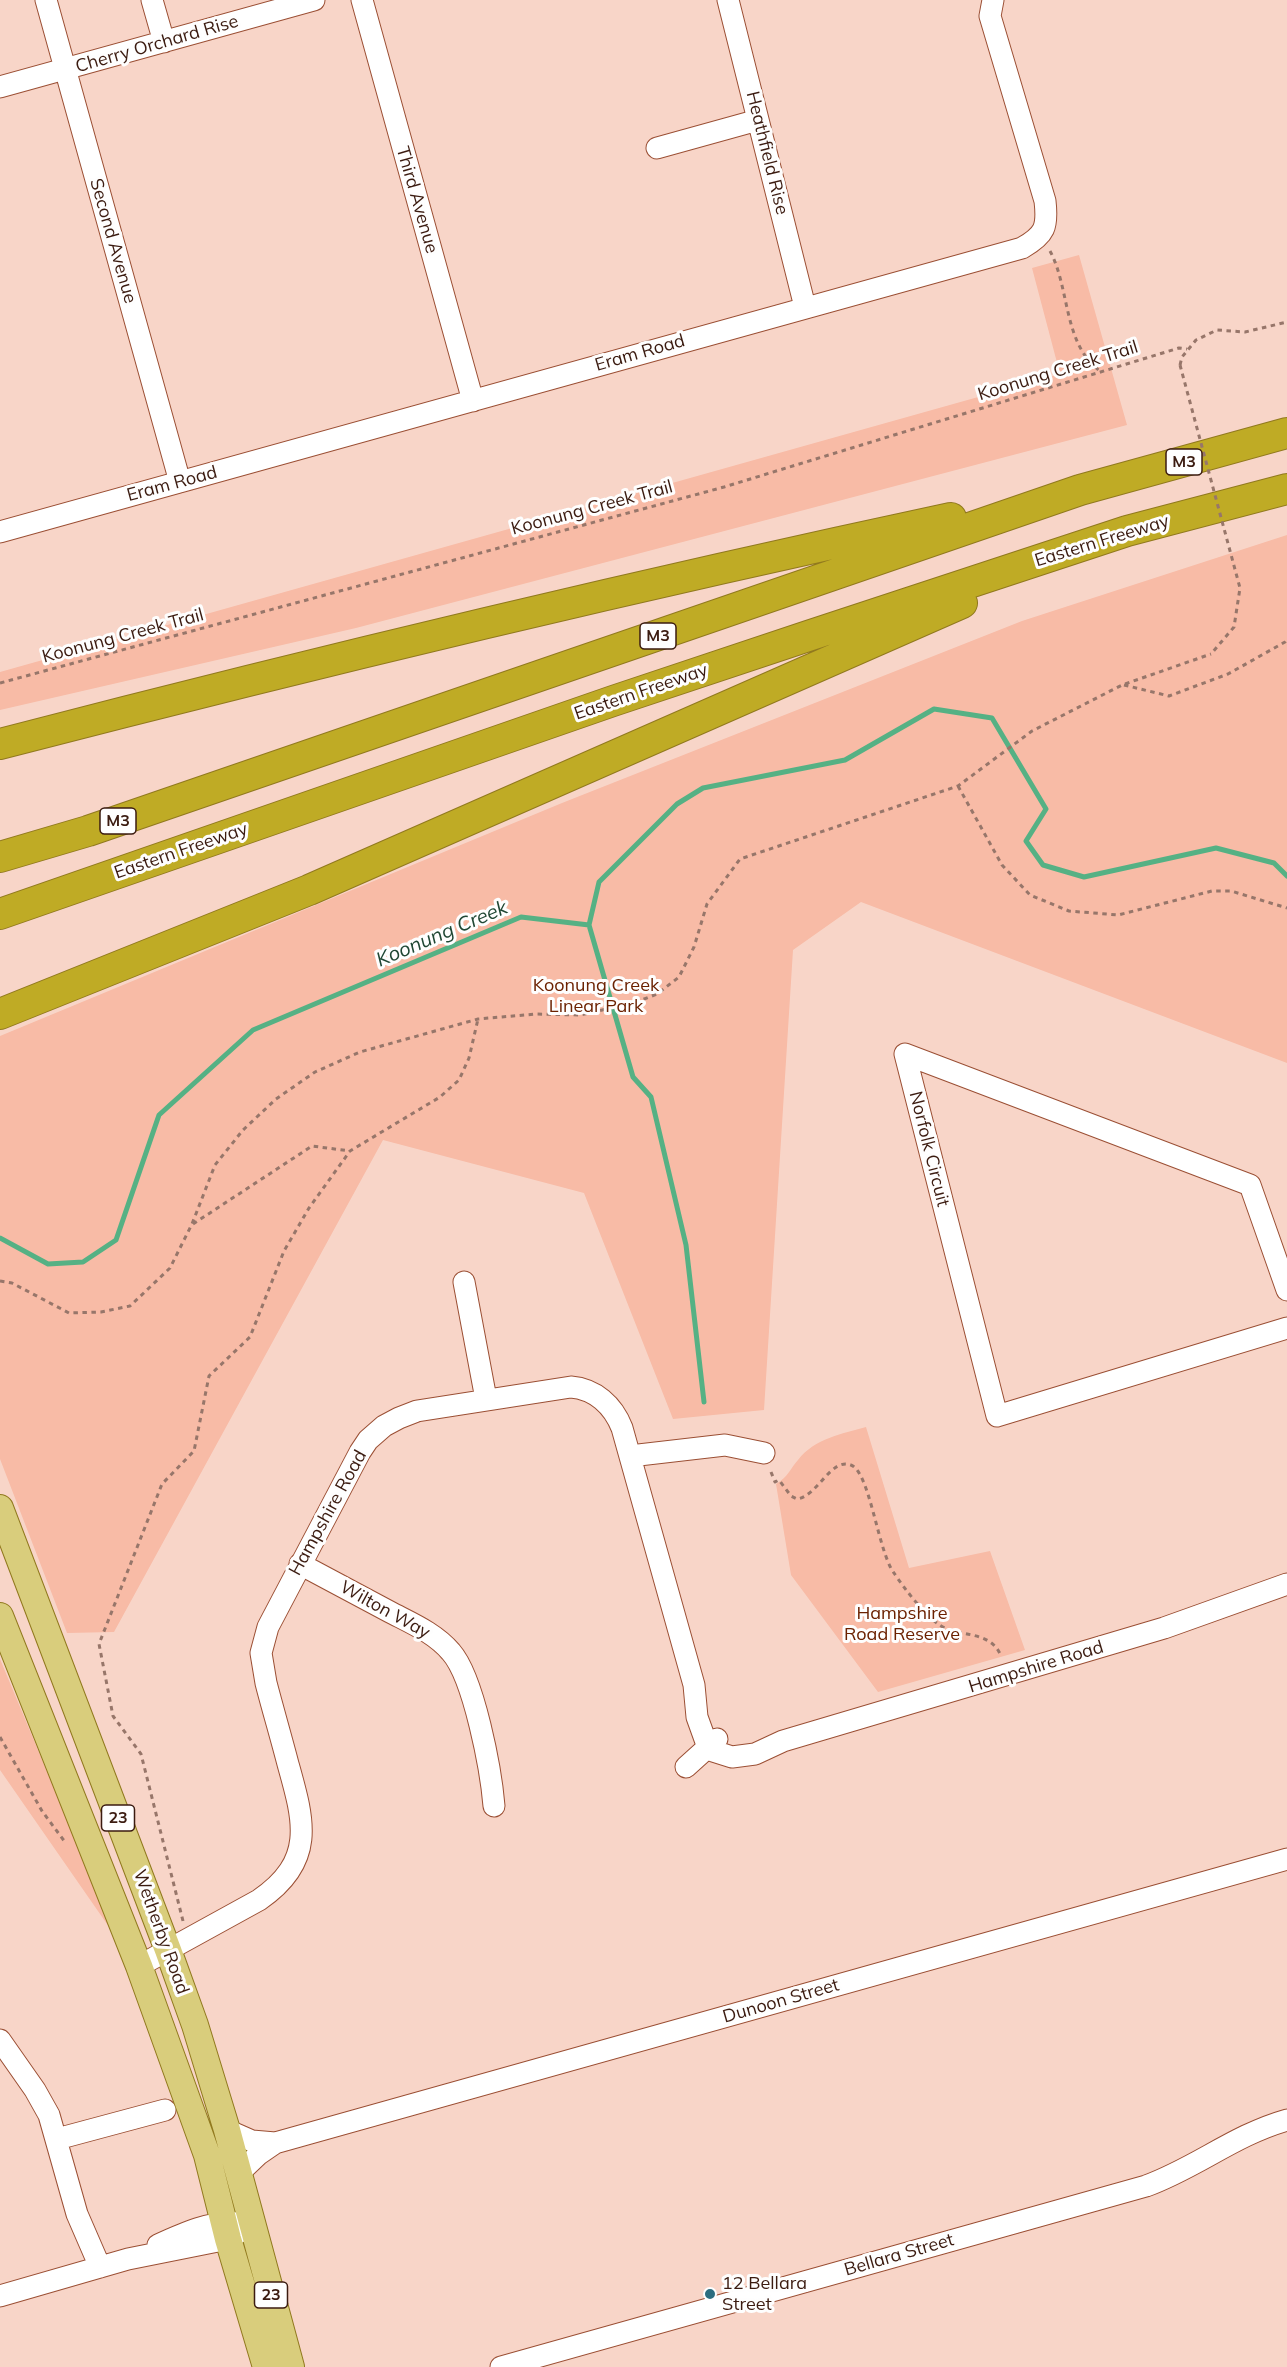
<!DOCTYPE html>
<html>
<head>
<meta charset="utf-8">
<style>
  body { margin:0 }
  canvas { display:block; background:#f8d5c8 }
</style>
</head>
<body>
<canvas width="1287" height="2367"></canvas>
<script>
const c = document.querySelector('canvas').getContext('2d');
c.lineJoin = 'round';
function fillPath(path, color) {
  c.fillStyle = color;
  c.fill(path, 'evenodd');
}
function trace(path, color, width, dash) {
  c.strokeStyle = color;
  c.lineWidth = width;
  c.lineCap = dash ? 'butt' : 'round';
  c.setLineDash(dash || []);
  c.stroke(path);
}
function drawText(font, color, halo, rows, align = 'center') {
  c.font = font + ' Mulish,sans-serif';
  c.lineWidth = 6;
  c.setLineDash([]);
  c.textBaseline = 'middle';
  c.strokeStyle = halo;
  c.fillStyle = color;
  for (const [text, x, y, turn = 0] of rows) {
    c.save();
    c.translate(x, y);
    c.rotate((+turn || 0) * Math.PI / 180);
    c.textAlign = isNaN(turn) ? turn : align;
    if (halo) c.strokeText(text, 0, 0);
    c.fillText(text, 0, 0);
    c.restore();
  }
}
const green = new Path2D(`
  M1079,255L1127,425L356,628L0,710V672L1060,374L1032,268Z
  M1287,535V1063L861,902L793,950L764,1410L673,1419L584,1193L383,1140L114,1632L67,1633L0,1459V1036L562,803L1022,621Z
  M866,1427L909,1568L990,1551L1025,1650L878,1692L791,1575L776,1484C788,1477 790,1469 798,1460C815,1438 842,1434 866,1427Z
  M0,1659L116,1937L0,1770Z`);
const stream = new Path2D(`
  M589,925L633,1077L651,1097L686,1245L704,1402
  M0,1238L48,1264L83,1262L116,1240L159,1115L253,1030L521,917L589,925L599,882L677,804L703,788L845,760L934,709L992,718L1046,809L1026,841L1043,865L1084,877L1216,848L1274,863L1287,876`);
const path = new Path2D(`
  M1050,251C1070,288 1063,344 1100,371
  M1180,365L1182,357L1196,340L1217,330L1245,332L1287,322
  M0,683L724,487L1179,348L1187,349
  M1124,685L1169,696L1228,674L1285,642L1287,639
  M958,786L1002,865L1030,895L1069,911L1118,915L1212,891H1231L1287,908
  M193,1224L312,1146L350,1151
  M0,1281L12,1283L69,1313L101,1312L130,1306L170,1268L192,1224L215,1165L243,1130L276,1099L315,1072L360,1052L478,1019L536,1014L580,1015L634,1003L657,994L679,977L694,947L707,904L740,859L958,786L1032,731L1122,685L1211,654
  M771,1472L775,1482L779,1480L791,1496L797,1499C818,1496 831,1457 851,1465C870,1472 878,1552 894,1573C904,1588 930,1623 947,1629C966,1636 992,1633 1001,1656
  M0,1737L42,1811L65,1842
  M183,1921L141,1754L113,1716L99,1644L162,1484L194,1451L209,1376L250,1337L284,1251L309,1208L350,1151L440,1097L459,1080L469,1058L478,1019`);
const minor = new Path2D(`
  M46,0L180,482
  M152,0L164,42
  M362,0L473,401
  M728,0L805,307
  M0,87L314,0
  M657,148L758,120
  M0,532L1022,248C1045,235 1048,227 1045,201L990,16L993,0
  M464,1282L486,1399
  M1287,1290L1250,1185L905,1054L997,1416L1287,1328
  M630,1456L725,1445L764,1453
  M300,1564C330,1580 360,1596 390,1612C411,1623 435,1633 451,1652C474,1678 491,1770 494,1806
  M686,1767L717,1739
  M139,1966L259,1900C316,1861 304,1821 288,1764C281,1737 273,1710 266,1683L261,1653L268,1627L360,1452L368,1440L384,1426L399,1418L417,1411L571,1387C595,1389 613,1405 622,1428L694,1685L697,1717L706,1742L713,1751L732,1757L755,1754L783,1741L1164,1628L1287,1584
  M0,2040L35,2090L49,2115L77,2214L100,2267
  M227,2130L252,2141L275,2143
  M57,2139L165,2110
  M238,2174L259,2154L275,2143L1287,1859
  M158,2245C184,2233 210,2221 239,2223
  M0,2296L128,2259L228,2239L241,2231
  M501,2367L1146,2186C1196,2168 1234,2135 1287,2120`);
const major = new Path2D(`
  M0,1508L168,1950L195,2025L227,2130L291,2367
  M0,1616L139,1966L207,2155L228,2239L266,2367`);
const highway = new Path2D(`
  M0,744C316,662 633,586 951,518
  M0,857L88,831L1080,490L1287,433
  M0,914L613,701L808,636L1127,531L1287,489
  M0,1014L309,890L962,603`);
const pathBridge = new Path2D(`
  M1180,365L1240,588L1234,627L1211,654`);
const markers = [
  [710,2294,6,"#2c6d80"]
];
const shields = [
  [1184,462,36],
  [658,636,36],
  [118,821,36],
  [118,1818,33],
  [271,2295,33]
];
const shieldNames = [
  ["M3",1184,462],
  ["M3",658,636],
  ["M3",118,821],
  ["23",118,1818],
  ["23",271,2295]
];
const streetNames = [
  ["Cherry Orchard Rise",157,44,-16],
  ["Heathfield Rise",767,153,76],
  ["Third Avenue",417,200,74],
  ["Second Avenue",113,241,74],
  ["Eram Road",640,353,-16],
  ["Koonung Creek Trail",1058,371,-17],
  ["Eram Road",172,484,-15],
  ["Koonung Creek Trail",592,508,-15],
  ["Eastern Freeway",1102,541,-17],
  ["Koonung Creek Trail",123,636,-15],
  ["Eastern Freeway",641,692,-19],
  ["Eastern Freeway",181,851,-19],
  ["Norfolk Circuit",929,1149,76],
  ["Hampshire Road",328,1513,-61],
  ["Wilton Way",385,1610,29],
  ["Hampshire Road",1036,1667,-17],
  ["Wetherby Road",161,1932,70],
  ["Dunoon Street",781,2001,-16],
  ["Bellara Street",899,2255,-16]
];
const parkNames = [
  ["Koonung Creek",596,986],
  ["Linear Park",596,1007],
  ["Hampshire",902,1614],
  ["Road Reserve",902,1635]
];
const poiNames = [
  ["12 Bellara",722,2284],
  ["Street",722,2305]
];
const waterNames = [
  ["Koonung Creek",442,934,-23]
];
fillPath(green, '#f8bba6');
trace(stream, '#55b184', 5);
trace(minor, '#9b4f34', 23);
trace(major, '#91791e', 28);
trace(highway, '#91791e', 32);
trace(path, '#97766a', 3, [4.5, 4.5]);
trace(minor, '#fff', 21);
trace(major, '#d9cd7c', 26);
trace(highway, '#bfab25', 30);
trace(pathBridge, '#97766a', 3, [4.5, 4.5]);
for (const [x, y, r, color] of markers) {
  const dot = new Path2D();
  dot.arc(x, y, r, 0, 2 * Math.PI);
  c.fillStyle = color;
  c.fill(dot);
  trace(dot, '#fefefe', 2);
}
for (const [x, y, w] of shields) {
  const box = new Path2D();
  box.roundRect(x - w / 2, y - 13, w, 26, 4.5);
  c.fillStyle = '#fefefe';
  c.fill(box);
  trace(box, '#3b1b10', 1.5);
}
drawText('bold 16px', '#3b1b10', null, shieldNames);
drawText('18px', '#3b1b10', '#fefefe', streetNames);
drawText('18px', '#6b2100', '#fefefe', parkNames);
drawText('18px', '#3b1b10', '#fefefe', poiNames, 'left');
drawText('italic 20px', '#204734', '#fefefe', waterNames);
</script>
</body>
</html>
